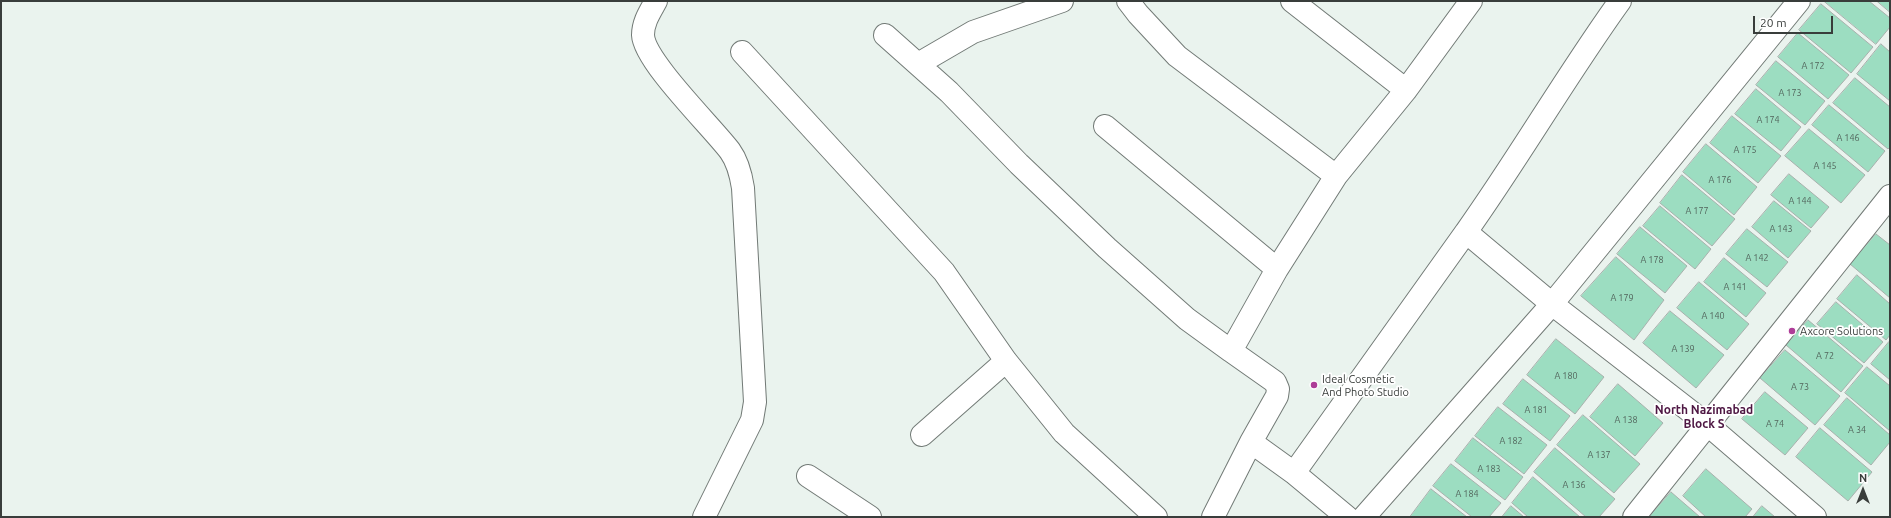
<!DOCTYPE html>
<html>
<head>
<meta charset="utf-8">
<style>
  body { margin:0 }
  #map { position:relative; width:1891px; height:518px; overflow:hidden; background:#eaf3ee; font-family:Ubuntu,sans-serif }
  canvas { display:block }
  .frame { position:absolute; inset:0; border:2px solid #393d3b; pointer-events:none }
  .north { position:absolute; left:1843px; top:470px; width:40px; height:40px; -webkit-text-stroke:3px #fff; paint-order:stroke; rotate:0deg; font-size:11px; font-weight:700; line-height:16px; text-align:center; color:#393d3b }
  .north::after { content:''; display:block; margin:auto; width:14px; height:18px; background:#393d3b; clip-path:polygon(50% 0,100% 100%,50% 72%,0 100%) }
  .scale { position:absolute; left:1753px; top:16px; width:80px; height:18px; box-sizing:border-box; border:2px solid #393d3b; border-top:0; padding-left:5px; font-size:12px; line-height:14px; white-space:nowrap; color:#393d3b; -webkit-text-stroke:3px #fff; paint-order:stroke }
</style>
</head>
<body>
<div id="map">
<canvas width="1891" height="518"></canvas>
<div class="frame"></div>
<div class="north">N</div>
<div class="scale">20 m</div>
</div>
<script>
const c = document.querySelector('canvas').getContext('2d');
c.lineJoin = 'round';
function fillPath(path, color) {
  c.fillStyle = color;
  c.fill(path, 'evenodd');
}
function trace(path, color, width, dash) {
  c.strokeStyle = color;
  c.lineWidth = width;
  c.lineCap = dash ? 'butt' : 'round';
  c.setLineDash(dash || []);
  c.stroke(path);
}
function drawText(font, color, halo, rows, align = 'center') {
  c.font = font + ' Ubuntu,sans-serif';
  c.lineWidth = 3.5;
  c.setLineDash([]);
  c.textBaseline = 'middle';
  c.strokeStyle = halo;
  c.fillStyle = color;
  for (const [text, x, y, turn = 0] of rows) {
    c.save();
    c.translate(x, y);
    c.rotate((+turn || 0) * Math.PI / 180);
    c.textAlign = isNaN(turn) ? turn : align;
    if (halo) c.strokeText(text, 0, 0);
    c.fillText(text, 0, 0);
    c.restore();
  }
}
const building = new Path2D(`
  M1824,1H1869L1890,18V27L1876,44Z
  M1877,1H1890V12Z
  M1821,4L1873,47L1851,73L1799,30Z
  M1798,33L1849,75L1828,99L1778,57Z
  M1881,44L1890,52V101L1857,74Z
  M1776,61L1825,101L1805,125L1756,85Z
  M1855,78L1890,107V147L1888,149L1833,103Z
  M1756,89L1801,127L1781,151L1735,114Z
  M1829,105L1885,151L1868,172L1812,125Z
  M1732,116L1781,156L1758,183L1710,143Z
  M1809,129L1865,175L1841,203L1785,156Z
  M1706,144L1757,187L1734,215L1683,172Z
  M1789,174L1829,207L1811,228L1771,195Z
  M1682,175L1735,219L1712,246L1660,203Z
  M1774,201L1811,231L1788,258L1752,227Z
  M1660,206L1711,249L1695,269L1643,226Z
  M1640,227L1687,266L1665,293L1617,254Z
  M1747,229L1788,262L1767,287L1726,254Z
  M1876,234L1890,245V298L1850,264Z
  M1616,257L1664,300L1634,340L1581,296Z
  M1724,258L1766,293L1746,317L1704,282Z
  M1857,275L1890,304V335L1886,340L1837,299Z
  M1699,282L1749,324L1727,350L1677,308Z
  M1836,302L1883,342L1864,363L1817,324Z
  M1670,311L1724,355L1696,388L1643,343Z
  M1808,320L1863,366L1841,392L1786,345Z
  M1556,339L1604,377L1575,414L1527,375Z
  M1889,342L1890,343V380L1871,364Z
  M1785,350L1840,396L1815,425L1760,378Z
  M1867,367L1890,386V431L1845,393Z
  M1523,379L1570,416L1550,441L1503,404Z
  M1618,384L1663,423L1635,456L1590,417Z
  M1765,392L1808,428L1785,455L1742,419Z
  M1847,398L1890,435V442L1871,465L1824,425Z
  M1498,407L1547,445L1524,474L1475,436Z
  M1583,415L1640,464L1614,493L1557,445Z
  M1820,428L1872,472L1848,501L1796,457Z
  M1473,438L1523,477L1505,500L1455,461Z
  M1555,448L1615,499L1599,517H1586L1534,472Z
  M1451,464L1501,503L1489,517H1472L1433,486Z
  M1706,469L1752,509L1745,517H1706L1683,496Z
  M1533,477L1580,517H1528L1512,503Z
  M1431,489L1467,517H1410Z
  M1671,492L1700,517H1649Z
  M1511,506L1524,517H1502Z
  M1762,506L1775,517H1753Z`);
const minor = new Path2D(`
  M656,1C650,12 643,22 643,35C644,61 712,127 730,151C738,162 741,175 743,188L755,402L752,420L704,517
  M1128,1L1138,14L1177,56L1336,176
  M1292,1L1406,90
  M1620,1C1566,76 1520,156 1466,232L1552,304L1708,425L1815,517
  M885,35L949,92L1019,164L1107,248L1187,319L1231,351
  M742,52L944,272L1006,361L1064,433L1156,517
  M918,64L973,32L1062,1
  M1105,126L1277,269
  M922,435L1006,361
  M1251,442L1294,473
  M808,476L870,517
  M1213,517L1251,442L1277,396L1278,389L1275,382L1231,351L1277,269L1336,176L1406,90L1471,1
  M1347,517L1294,473L1466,232
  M1364,517L1552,304L1799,1
  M1634,517L1890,196`);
const markers = [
  [1792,331,4,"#ae3c98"],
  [1314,385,4,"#ae3c98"]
];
const numberNames = [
  ["A 172",1813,66],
  ["A 173",1790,93],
  ["A 174",1768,120],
  ["A 146",1848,138],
  ["A 175",1745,150],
  ["A 145",1825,166],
  ["A 176",1720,180],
  ["A 144",1800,201],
  ["A 177",1697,211],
  ["A 143",1781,229],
  ["A 142",1757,258],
  ["A 178",1652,260],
  ["A 141",1735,287],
  ["A 179",1622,298],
  ["A 140",1713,316],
  ["A 139",1683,349],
  ["A 72",1825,356],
  ["A 180",1566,376],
  ["A 73",1800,387],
  ["A 181",1536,410],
  ["A 138",1626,420],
  ["A 74",1775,424],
  ["A 34",1857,430],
  ["A 182",1511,441],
  ["A 137",1599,455],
  ["A 183",1489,469],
  ["A 136",1574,485],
  ["A 184",1467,494]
];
const poiNames = [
  ["Axcore Solutions",1800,331],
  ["Ideal Cosmetic",1322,379],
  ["And Photo Studio",1322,392]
];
const neighbourhoodNames = [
  ["North Nazimabad",1704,410],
  ["Block S",1704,424]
];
fillPath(building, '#9cddc1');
trace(building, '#a7b0ac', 1);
trace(minor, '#727a76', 24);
trace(minor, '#fff', 22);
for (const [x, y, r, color] of markers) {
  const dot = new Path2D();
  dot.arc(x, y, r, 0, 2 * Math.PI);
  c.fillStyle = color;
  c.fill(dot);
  trace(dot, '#fff', 1.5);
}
drawText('9px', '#52655c', null, numberNames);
drawText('11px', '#393d3b', '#fff', poiNames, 'left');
drawText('bold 12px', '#4e1743', '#fff', neighbourhoodNames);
</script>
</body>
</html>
